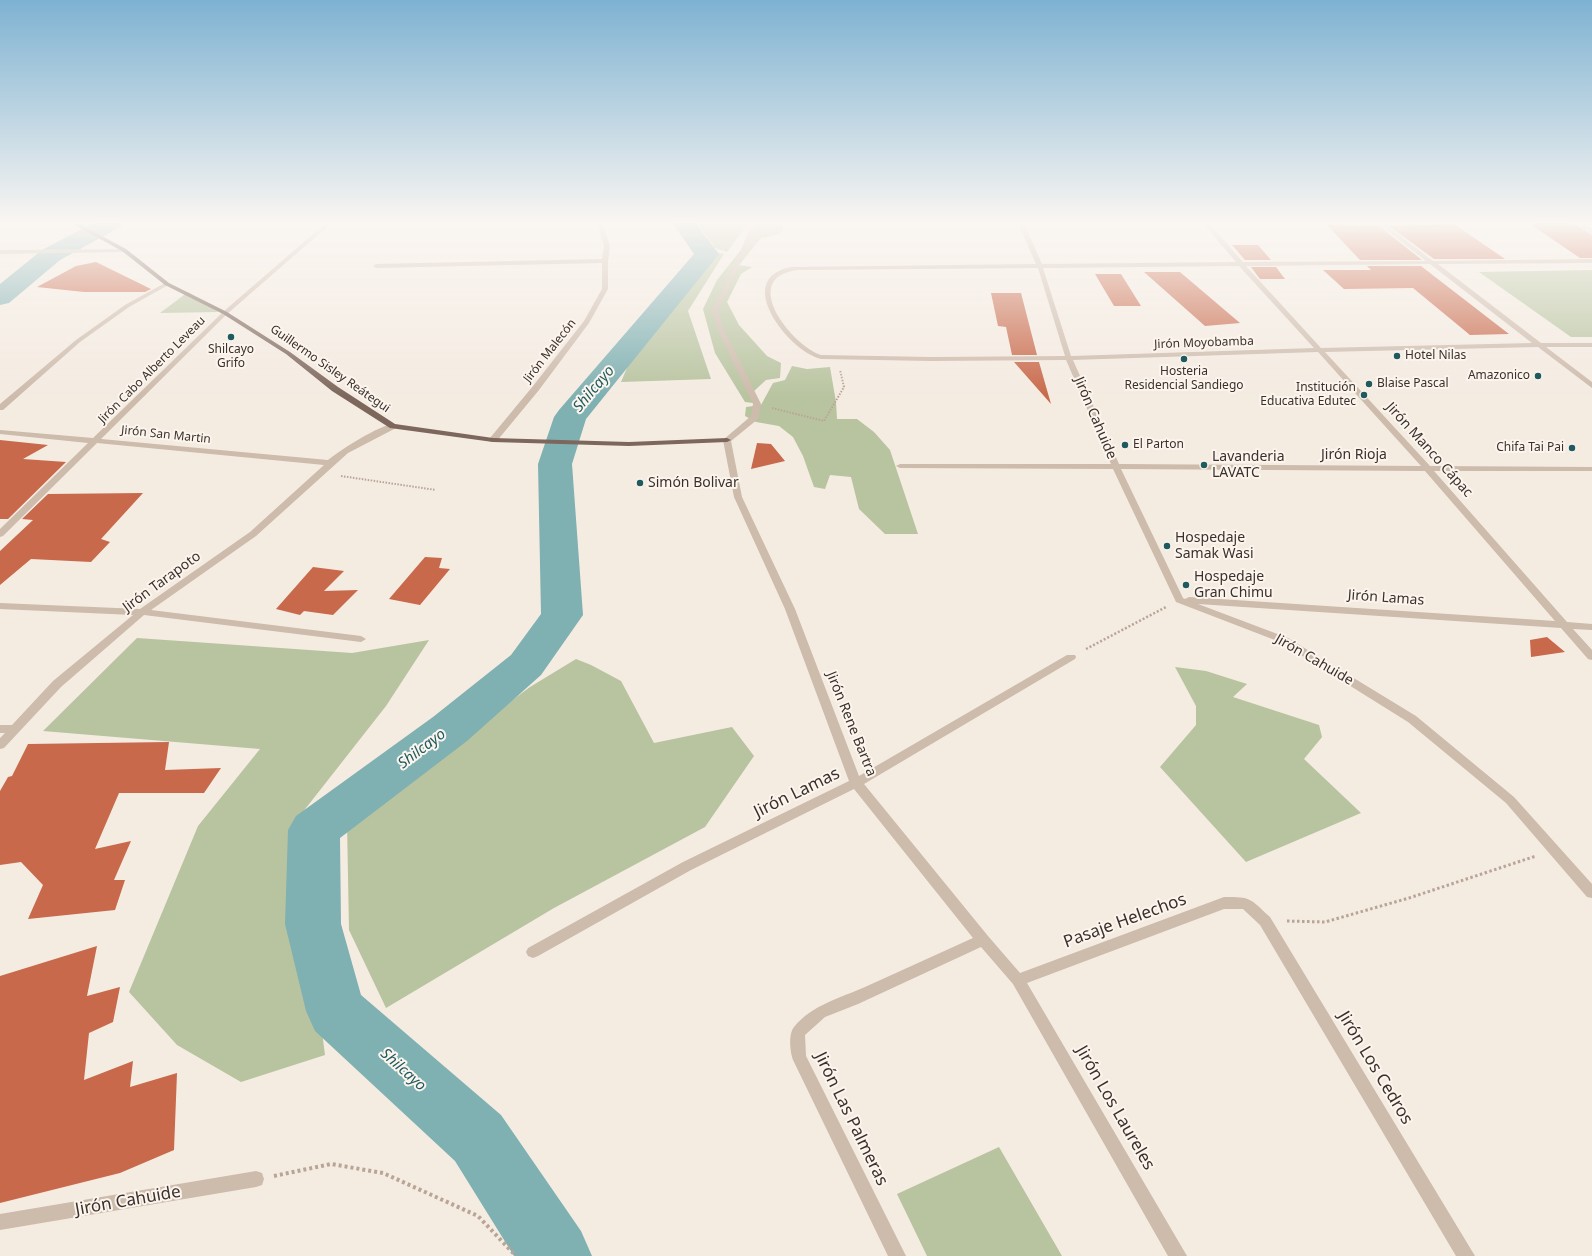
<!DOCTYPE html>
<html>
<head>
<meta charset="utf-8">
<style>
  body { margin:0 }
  canvas { display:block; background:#f4ebe1 }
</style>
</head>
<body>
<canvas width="1592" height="1256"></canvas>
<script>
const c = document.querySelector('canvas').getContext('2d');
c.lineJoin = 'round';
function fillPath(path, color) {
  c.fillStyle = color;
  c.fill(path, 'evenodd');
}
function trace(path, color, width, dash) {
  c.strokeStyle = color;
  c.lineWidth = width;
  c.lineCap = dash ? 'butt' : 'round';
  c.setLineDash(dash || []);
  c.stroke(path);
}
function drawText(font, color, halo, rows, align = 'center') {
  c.font = font + ' "Noto Sans",sans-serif';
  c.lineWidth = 4;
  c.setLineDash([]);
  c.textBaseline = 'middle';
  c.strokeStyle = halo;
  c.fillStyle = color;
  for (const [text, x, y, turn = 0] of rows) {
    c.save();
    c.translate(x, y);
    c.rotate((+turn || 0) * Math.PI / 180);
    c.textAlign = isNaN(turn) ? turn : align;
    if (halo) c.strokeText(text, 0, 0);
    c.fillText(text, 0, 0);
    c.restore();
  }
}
const green = new Path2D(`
  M696,221H750L727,252L715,248Z
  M764,221H780L784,228L780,234L761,238L739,265L752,267L741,274L727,302L739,325L767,356L781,363L780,378L766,380L753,392V403L745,402L715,353L703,309L717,280Z
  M713,252L724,254L688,311L711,379L621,382L632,356L693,282Z
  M1592,270V337H1571L1479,272Z
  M188,292L218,312L160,313Z
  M792,366L807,369L830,367L836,402L837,419H857L874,432L890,450L918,534H885L859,509L851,477L830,475L825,489L814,487L803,456L793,437L779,426L756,422L745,416L746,407L761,405L773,383L785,380Z
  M137,638L352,653L429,640L386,706L295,822L325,1055L241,1082L177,1045L129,992L198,826L260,749L43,731Z
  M576,659L591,665L621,681L654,743L732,727L754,756L705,827L554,908L386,1008L349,930L347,823L530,687Z
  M1175,667L1206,671L1247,684L1233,697L1319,725L1322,737L1304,759L1361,813L1246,862L1160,767L1196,725V706Z
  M999,1147L1062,1256H927L897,1194Z`);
const river = new Path2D(`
  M97,221H125L122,226L60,260L9,303L0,305V284L42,250Z
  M671,221H694L719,254L586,419L572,464L583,615L541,675L467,741L340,838L341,924L361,995L501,1115L581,1231L592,1256H514L455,1161L315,1031L306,1011L285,924L288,830L296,816L433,717L511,655L541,614L538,464L554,417L559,410L694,254Z`);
const building = new Path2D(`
  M1527,222H1572L1592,235V258H1580Z
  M1454,224L1505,259H1434L1389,226Z
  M1327,225L1379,226L1422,260H1360Z
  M1232,245H1258L1271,260H1245Z
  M96,262L151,289L145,292H84L37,287L76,266Z
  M1367,266H1421L1509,334L1470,335L1413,288L1344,289L1323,270H1371Z
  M1251,267H1276L1285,279H1260Z
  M1144,272H1180L1240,323L1205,326Z
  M1095,274H1121L1141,306H1114Z
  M991,293H1021L1037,355H1012L1006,327L998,326Z
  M1014,362H1039L1051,404Z
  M0,440L48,445L23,459L66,462L8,519H0Z
  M757,443L771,444L785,461L751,469Z
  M143,493L101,539L110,542L91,562L31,559L0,585V551L33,520L22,519L48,494Z
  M425,557L442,558L439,568L450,569L420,605L389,599Z
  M313,567L344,571L324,591L358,590L333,615L304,611L300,615L276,609Z
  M1547,637L1565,652L1531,657L1530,640Z
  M169,742L165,770L221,768L204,793H119L95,849L131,841L114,880H125L115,910L28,919L43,885L21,862L0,865V791L8,777L12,776L28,744Z
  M97,946L87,996L120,987L113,1022L89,1033L84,1080L133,1061L130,1087L177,1073L174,1150L120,1173L0,1203V976Z`);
const pathFar3 = new Path2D(`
  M772,408L824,421L844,387L840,370
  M341,476L436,490`);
const pathFar2 = new Path2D(`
  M1086,649L1166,607`);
const pathFar1 = new Path2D(`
  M1287,921L1325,922L1409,898L1536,856`);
const path = new Path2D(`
  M274,1176L331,1164L383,1173L478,1216L516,1256`);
const minor = new Path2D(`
  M328,221H334L227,314L101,439L328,460C339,451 383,422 396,424V428L348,453L256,536L151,610L361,636L366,639L361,642L144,615L61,687L4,748L0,749V738L5,733H0V725H12L53,681L133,615L0,609V603L140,609L250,532L324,465L97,443L3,536L0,537V529L88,443L0,434V430L93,438L223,312Z
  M596,221H602L610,246L608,261V289L589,323L539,390L496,442H490V438L533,386L584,321L602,289V263L376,268L373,266L376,264L602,259L604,246Z
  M758,221H764C743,247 734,281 718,310L724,330L761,404L758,419L731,441L742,497L795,609L859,776L1067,655H1075L1076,657L1075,659L864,784L988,936L1020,973L1224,897C1252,897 1249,898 1270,917L1475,1256H1456L1260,925L1243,909H1224L1027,983L1187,1256H1168L1013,984L981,947L858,1004L825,1017L805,1035L806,1056L906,1256H888L794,1062C790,1054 788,1034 794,1027C812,1005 840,998 865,987C901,971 937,954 973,938L854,789L691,870L538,956L533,958L528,956L526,952L528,948L683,862L849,781L785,609L734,497L723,440L751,416L753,404L718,330L712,310L723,290L749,231Z
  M1017,221H1023L1042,264L1236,262L1201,221H1207L1243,262L1426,261L1375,221H1381L1433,261L1592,259V263L1438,264L1541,343H1592V347H1546L1592,382V388L1538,347L1325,352L1430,466L1592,467V471H1434L1567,622L1592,624V630L1573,629L1592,650V660L1588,659L1561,628L1198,604L1288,638L1416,716L1514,797L1592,884V898L1587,897L1506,803L1408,722L1280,642L1176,602L1113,469L900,468L896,466L900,464H1111L1066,360L931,361L821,359C788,351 731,277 792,267L1036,264ZM1430,264L1532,343L1321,348L1246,266ZM1239,266L1314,348L1071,356L1043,268ZM1038,268L1065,356L931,357L821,355C791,345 738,277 798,270ZM1318,352L1421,466L1119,464L1073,360ZM1121,469L1425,471L1555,621L1189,597L1185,599L1183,598Z
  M1573,221H1580L1592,229V234Z
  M126,249V251L124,252L0,254V250Z
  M165,283L170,284L129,307L80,342L3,410H0V404L76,340L125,305Z
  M256,1171L262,1173L264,1179L262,1185L256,1187L0,1230V1214Z`);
const major = new Path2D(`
  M67,221H74L126,249L169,283L227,312L290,352L338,387L395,424L493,438L629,442L727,438L731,440L727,442L629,446L493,442L390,428L332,391L286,354L223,314L165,285L122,251Z`);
const markers = [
  [231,337,4,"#1f5a5e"],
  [1397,356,4,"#1f5a5e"],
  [1184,359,4,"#1f5a5e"],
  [1538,376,4,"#1f5a5e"],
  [1369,384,4,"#1f5a5e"],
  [1364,395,4,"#1f5a5e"],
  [1125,445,4,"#1f5a5e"],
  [1572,448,4,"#1f5a5e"],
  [1204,465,4,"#1f5a5e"],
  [640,483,4,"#1f5a5e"],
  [1167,546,4,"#1f5a5e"],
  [1186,585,4,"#1f5a5e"]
];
const farStreetnames = [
  ["Jirón Moyobamba",1204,343,-2],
  ["Jirón Malecón",550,351,-52],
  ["Guillermo Sisley Reátegui",330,369,35],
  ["Jirón Cabo Alberto Leveau",152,370,-45],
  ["Jirón San Martin",166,435,6]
];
const farPoinames = [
  ["Shilcayo",231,350,"center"],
  ["Grifo",231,364,"center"],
  ["Hotel Nilas",1405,356],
  ["Hosteria",1184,372,"center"],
  ["Residencial Sandiego",1184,386,"center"],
  ["Amazonico",1530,376,"right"],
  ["Blaise Pascal",1377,384],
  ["Institución",1356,388,"right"],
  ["Educativa Edutec",1356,402,"right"],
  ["El Parton",1133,445],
  ["Chifa Tai Pai",1564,448,"right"]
];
const streetNames = [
  ["Jirón Cahuide",1095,418,67],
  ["Jirón Manco Cápac",1429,450,48],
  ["Jirón Rioja",1354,455],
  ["Jirón Tarapoto",162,582,-36],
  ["Jirón Lamas",1386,598,4],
  ["Jirón Cahuide",1314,660,30],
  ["Jirón Rene Bartra",851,724,68]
];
const poiNames = [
  ["Lavanderia",1212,457],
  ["LAVATC",1212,473],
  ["Simón Bolivar",648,483],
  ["Hospedaje",1175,538],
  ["Samak Wasi",1175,554],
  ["Hospedaje",1194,577],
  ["Gran Chimu",1194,593]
];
const waterNames = [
  ["Shilcayo",594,389,-50],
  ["Shilcayo",422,749,-37],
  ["Shilcayo",403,1070,42]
];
const nearStreetnames = [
  ["Jirón Lamas",797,793,-26],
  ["Pasaje Helechos",1125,921,-20],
  ["Jirón Los Cedros",1375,1068,59],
  ["Jirón Los Laureles",1115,1108,60],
  ["Jirón Las Palmeras",851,1119,64],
  ["Jirón Cahuide",128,1201,-10]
];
fillPath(green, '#b8c4a0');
fillPath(river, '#7fb0b2');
fillPath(building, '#c8694b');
trace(pathFar3, '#b9a596', 2, [1.5, 1.5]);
trace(pathFar2, '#b9a596', 2.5, [2, 2]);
trace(pathFar1, '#b9a596', 3, [2.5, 2.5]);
trace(path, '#b9a596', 4, [3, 3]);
fillPath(minor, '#cdbbac');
fillPath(major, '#7d675c');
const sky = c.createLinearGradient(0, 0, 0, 397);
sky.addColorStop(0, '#7eb2d2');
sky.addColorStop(0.56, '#faf6f2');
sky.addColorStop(1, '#faf6f200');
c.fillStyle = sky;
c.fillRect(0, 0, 1592, 397);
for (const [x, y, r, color] of markers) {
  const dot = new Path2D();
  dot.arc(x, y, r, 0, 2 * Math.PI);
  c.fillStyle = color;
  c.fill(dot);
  trace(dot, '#fbf5ee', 1.5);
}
drawText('12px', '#3b302b', '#fbf5ee', farStreetnames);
drawText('12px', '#3b302b', '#fbf5ee', farPoinames, 'left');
drawText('14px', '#3b302b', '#fbf5ee', streetNames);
drawText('14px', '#3b302b', '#fbf5ee', poiNames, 'left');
drawText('italic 15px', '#1f5a5e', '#fbf5ee', waterNames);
drawText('17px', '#3b302b', '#fbf5ee', nearStreetnames);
</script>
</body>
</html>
